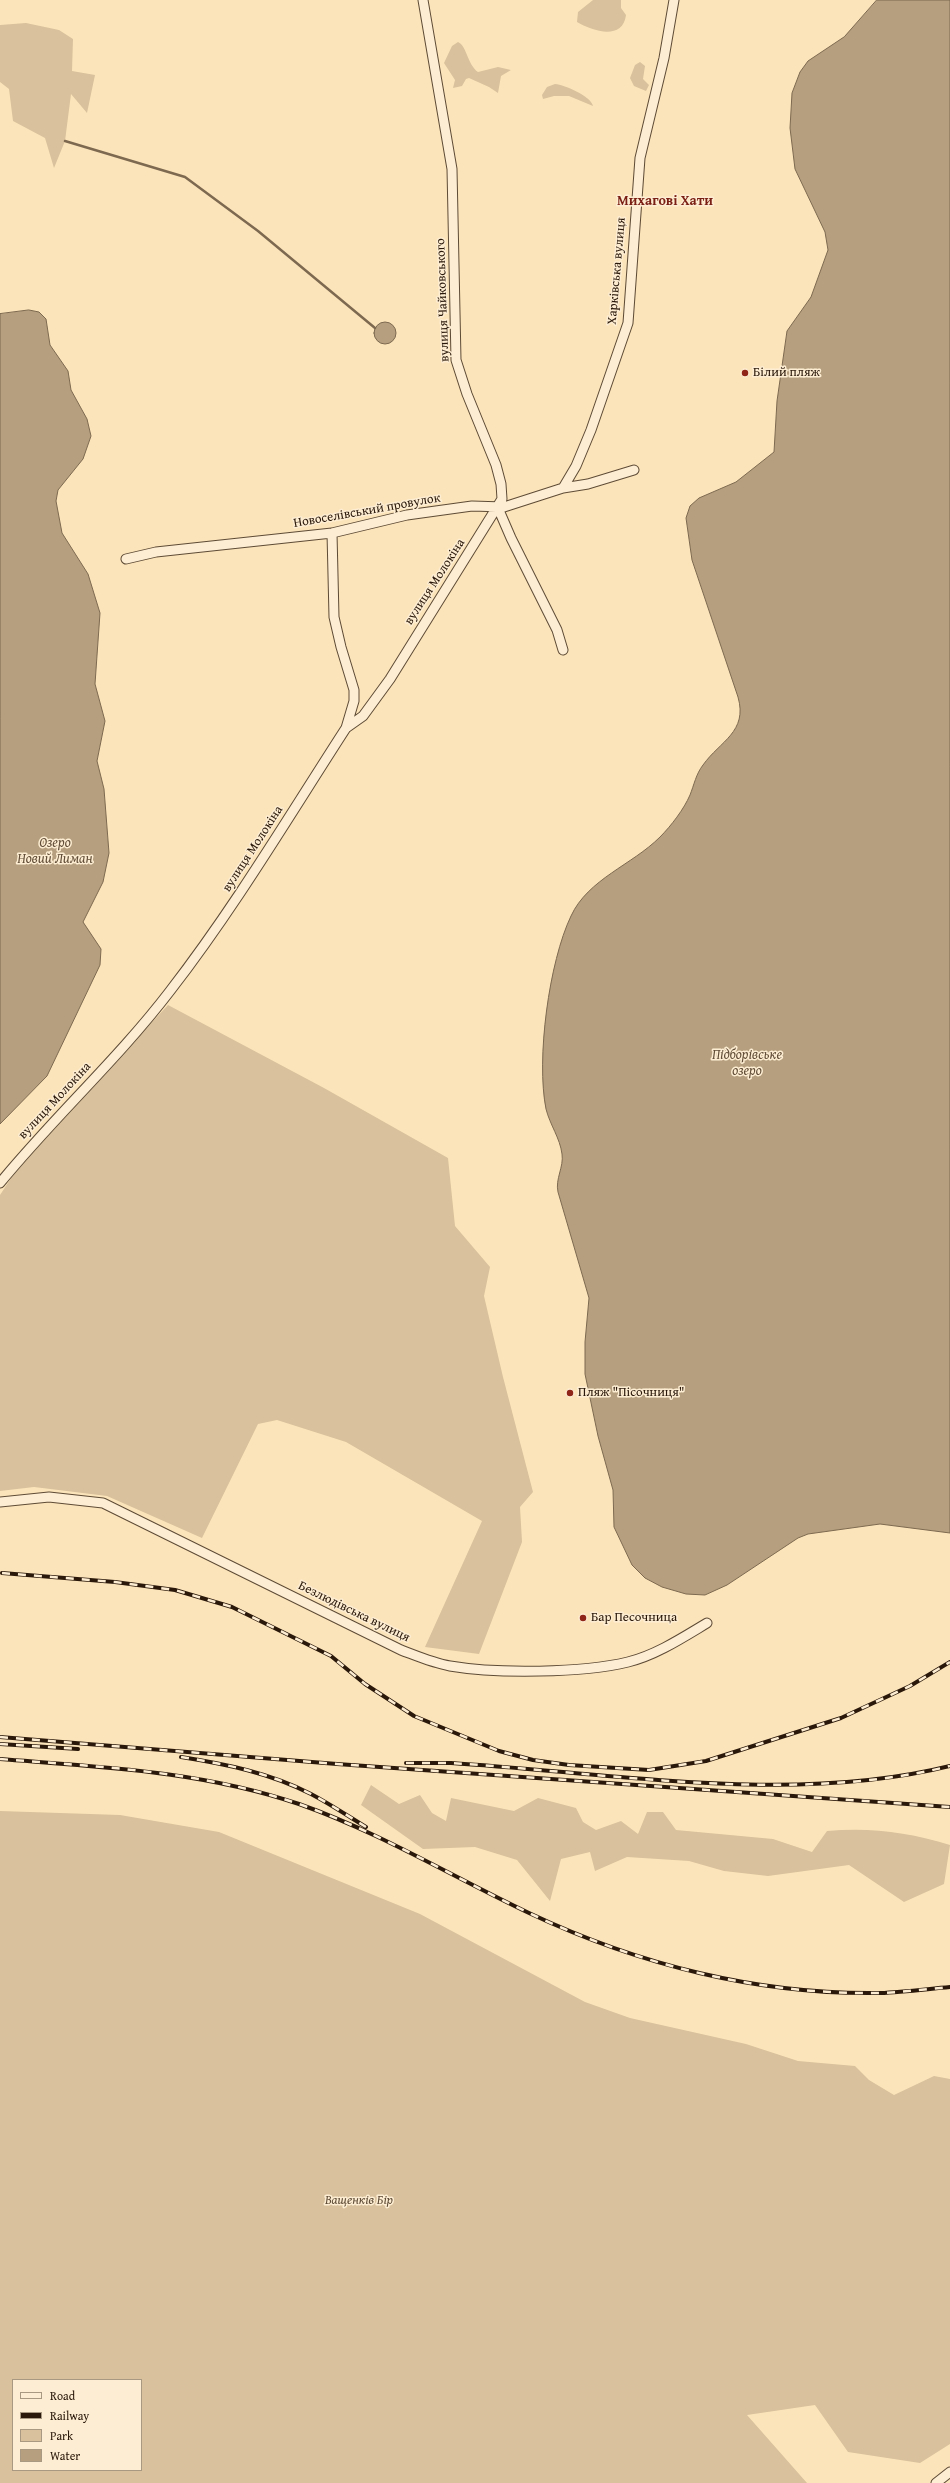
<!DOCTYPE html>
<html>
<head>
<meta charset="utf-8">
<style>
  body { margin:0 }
  #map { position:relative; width:950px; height:2483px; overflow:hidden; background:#fce4ba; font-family:"Gentium Book Plus",serif }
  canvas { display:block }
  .legend { position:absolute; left:12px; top:2379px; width:130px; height:92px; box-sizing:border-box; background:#fdedd2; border:1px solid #a99882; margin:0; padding:5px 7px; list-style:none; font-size:12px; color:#2a180a }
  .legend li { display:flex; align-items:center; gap:8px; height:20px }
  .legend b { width:20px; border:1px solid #a99882 }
</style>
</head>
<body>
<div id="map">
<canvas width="950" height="2483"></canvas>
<ul class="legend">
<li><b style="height:5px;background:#fdedd2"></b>Road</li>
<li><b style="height:5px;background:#2a180a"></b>Railway</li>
<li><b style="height:11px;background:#d8c19c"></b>Park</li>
<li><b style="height:11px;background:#b59f7e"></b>Water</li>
</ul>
</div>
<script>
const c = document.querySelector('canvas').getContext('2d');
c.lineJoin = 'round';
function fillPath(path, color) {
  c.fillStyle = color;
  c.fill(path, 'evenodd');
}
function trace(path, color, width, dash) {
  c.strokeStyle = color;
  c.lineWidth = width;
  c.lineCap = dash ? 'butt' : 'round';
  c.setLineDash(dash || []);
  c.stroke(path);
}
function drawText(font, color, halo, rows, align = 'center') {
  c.font = font + ' "Gentium Book Plus",serif';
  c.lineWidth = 3;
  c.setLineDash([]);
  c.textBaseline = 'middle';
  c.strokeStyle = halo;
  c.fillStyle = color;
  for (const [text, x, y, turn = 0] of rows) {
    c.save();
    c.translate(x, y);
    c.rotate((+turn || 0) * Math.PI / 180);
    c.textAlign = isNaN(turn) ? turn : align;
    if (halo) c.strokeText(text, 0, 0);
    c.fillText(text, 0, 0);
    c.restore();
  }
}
const green = new Path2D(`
  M593,0H621V8L626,15C623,41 592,31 577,22L578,12Z
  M26,23L59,30L73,39L72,71L95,75L87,113L71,94L65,141L54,168L45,138L13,121L9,89L0,82V25Z
  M458,42C467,46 467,64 478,72L498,67L511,70L501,76L498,93L489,87L469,78L466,79L462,86L453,88L455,80L444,63L452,46Z
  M640,62L645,66L643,79L649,85L646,91L634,86L630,78L635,65Z
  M555,84C565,85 591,96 593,106L569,96H554L543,99L542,95L547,87Z
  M168,1005L324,1088L448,1158L455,1226L490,1267L484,1296L503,1377L533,1492L520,1507L522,1542L479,1654L425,1647L482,1521L346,1442L277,1420L258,1424L202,1538L107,1496L34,1487L0,1491V1195L21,1163Z
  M371,1785L399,1804L420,1795L432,1813L446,1821L451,1798L514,1811L538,1798L576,1808L583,1822L596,1830L621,1821L638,1834L647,1812H663L676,1830L773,1839L812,1852L827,1831C869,1827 909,1832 950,1845L944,1884L904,1902L849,1865L768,1876L724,1871L689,1861L627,1857L595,1871L590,1852L561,1859L550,1901L517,1860L475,1847L423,1849L361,1805Z
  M0,1811L120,1815L219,1832L420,1914L585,2002L630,2018L746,2044L798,2061L855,2066L869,2080L894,2095L934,2076L950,2079V2444L920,2463L848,2452L815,2405L747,2415L807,2483H0ZM13,2380H141V2470H13Z`);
const water = new Path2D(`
  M877,0H950V1533L880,1524L808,1534L798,1538L727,1585L705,1595L686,1594L662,1587L645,1578L632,1565L614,1527L613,1490L598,1436L585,1374V1342L589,1298L558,1192C555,1179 564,1167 562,1154C560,1138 550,1125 546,1109C536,1059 549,962 571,916C588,879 632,865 660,837C671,826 684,809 690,795C694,785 696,774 703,765C720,741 748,732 738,697L692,560L686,518L690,506L699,498L736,482L774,452L777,401L787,331L811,297L828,250L825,232L795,169L790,128L792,93L800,72L808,61L844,37Z
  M29,310L39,312L46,319L50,345L68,371L71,390L87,419L91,436L83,459L58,490L56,501L62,533L88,574L100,613L95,684L105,721L97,761L104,789L109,853L103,882L83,922L101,949L100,965L47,1076L0,1124V314Z
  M374 333a11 11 0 1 1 22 0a11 11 0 1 1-22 0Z`);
const stream = new Path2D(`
  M65,141L185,177L258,231L375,328`);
const street = new Path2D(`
  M563,488L576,466L591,430L628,323L640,158L664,58L674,0
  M498,508L511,538L557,630L563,650
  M332,533L334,617L341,647L354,690V701L346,728
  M126,559L156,552L332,533L407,515L472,506L504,507L563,488L588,484L634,470
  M0,1183C54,1117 118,1059 170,991C235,907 289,816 346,728L363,716L390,679L502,499L501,484L496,465L467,394L456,360L452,169L423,0
  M0,1502L49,1497L103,1503L401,1650C417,1656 433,1663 450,1666C497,1674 582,1673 628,1662C656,1655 682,1638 707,1623
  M936,2483L950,2472`);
const rail = new Path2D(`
  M2,1573L115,1582L175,1590L232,1607L331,1656L365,1684L414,1716L499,1751L533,1760L569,1765L649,1770L706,1761L841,1718L910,1686L950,1662
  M0,1737L337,1764L950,1807
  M0,1744L78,1749
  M181,1757C226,1764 270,1773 311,1794C330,1804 348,1816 366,1827
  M0,1759C102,1767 202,1771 299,1804C379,1832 453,1877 529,1913C639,1965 759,1995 880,1993C904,1992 927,1989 950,1987
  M406,1763H451C612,1773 793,1805 950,1766`);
const markers = [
  [745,373,4,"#8f2418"],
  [570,1393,4,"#8f2418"],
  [583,1618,4,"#8f2418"]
];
const streetNames = [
  ["Харківська вулиця",617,271,-85],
  ["вулиця Чайковського",443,300,-92],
  ["Новоселівський провулок",367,511,-10],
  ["вулиця Молокіна",435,582,-57],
  ["вулиця Молокіна",253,849,-57],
  ["вулиця Молокіна",55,1101,-47],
  ["Безлюдівська вулиця",354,1612,26]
];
const poiNames = [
  ["Білий пляж",753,373],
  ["Пляж \"Пісочниця\"",578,1393],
  ["Бар Песочница",591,1618]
];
const parkNames = [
  ["Ващенків Бір",359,2201]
];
const neighbourhoodNames = [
  ["Михагові Хати",665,201]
];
const waterNames = [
  ["Озеро",55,843],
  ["Новий Лиман",55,859],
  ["Підборівське",747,1055],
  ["озеро",747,1071]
];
fillPath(green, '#d8c19c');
fillPath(water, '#b59f7e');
trace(water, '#7d6950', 1);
trace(stream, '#7d6950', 2.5);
trace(street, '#5e4b36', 11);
trace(street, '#fdedd2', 9);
trace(rail, '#2a180a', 4);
trace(rail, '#fdedd2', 2.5, [8]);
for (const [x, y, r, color] of markers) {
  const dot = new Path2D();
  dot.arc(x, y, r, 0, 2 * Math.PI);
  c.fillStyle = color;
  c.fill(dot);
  trace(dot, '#fdedd2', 1.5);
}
drawText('13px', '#2a180a', '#fdedd2', streetNames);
drawText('13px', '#2a180a', '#fdedd2', poiNames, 'left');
drawText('italic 13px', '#5e4b36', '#fdedd2', parkNames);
drawText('bold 14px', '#7a1f14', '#fdedd2', neighbourhoodNames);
drawText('italic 14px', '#624e38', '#fdedd2', waterNames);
</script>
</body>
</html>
